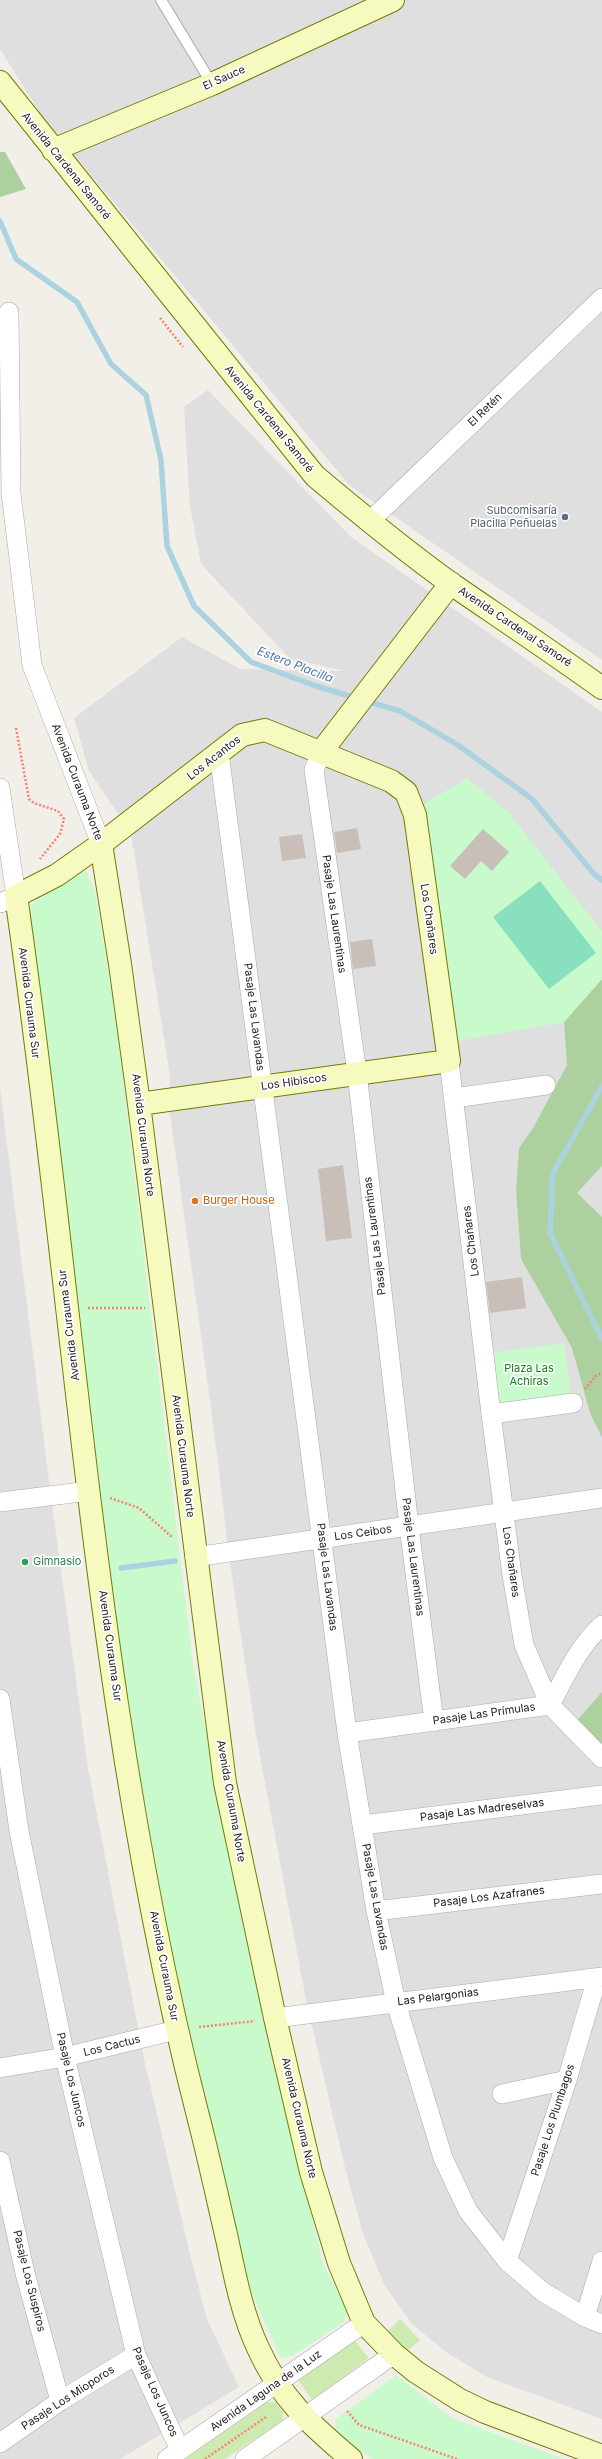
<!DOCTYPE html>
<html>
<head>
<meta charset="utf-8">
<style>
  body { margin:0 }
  canvas { display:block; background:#f2efe9 }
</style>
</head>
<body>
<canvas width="602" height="2459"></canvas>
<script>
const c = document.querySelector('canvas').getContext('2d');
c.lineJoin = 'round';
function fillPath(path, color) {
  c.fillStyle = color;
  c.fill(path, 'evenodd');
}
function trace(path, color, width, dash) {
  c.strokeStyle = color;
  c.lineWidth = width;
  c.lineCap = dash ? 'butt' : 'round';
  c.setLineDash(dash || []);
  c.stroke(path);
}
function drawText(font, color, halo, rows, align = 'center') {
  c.font = font + ' Inter,sans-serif';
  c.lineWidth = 3.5;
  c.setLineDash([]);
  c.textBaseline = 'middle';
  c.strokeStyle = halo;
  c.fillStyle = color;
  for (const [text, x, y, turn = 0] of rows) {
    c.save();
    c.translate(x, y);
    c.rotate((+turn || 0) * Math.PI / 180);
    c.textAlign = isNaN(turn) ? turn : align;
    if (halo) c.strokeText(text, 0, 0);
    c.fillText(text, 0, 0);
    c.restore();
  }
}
const residential = new Path2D(`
  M0,0H602V660L349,485L42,116L0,49Z
  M208,390L351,537L602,712V2419L487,2377L446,2352L412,2324L385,2286L363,2234L344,2164L306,2000L256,1735L230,1564L212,1415L169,1107L170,1076L131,833L89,771L74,718L182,637L240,669L345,671L290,659L201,564L190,506L184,407Z
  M0,1088L49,1482L88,1768L144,2059L190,2254L207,2319L239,2387L120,2459H0Z`);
const grass = new Path2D(`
  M400,2319L420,2340L406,2352L387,2332Z
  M355,2341L369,2358L312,2400L298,2380Z
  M266,2402H275L283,2412V2420L225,2459H185Z`);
const forest = new Path2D(`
  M0,152H5L26,189L0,197Z
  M602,979V1166L577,1193L602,1217V1438L590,1413L572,1348L521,1259L516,1190L519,1148L533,1128L567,1065L564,1022Z
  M602,1692V1752L574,1724Z`);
const park = new Path2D(`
  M467,778L507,811L602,931V979L564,1022L458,1041L424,804Z
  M87,872L95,892L115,1011L193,1665L253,1970L287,2115L323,2263L347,2312L343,2323L292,2356L280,2358L251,2291L223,2178L173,1958L147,1818L126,1691L27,911L31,905L74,873Z
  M564,1343L571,1398L495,1408L488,1353Z
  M396,2375L452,2418L564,2459H373L334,2433L336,2419Z`);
const pitch = new Path2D(`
  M540,881L596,953L549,989L493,917Z`);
const stream = new Path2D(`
  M0,221L16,259L77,302L111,364L146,395L161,460L167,546L194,606L251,662L316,686L356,698
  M366,701L400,711L458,745L532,799L595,875L602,880
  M602,1086L553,1173L550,1233L602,1339
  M121,1568L175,1561`);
const building = new Path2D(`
  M357,828L361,849L337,853L334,832Z
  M483,829L509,852L492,871L481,861L465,879L450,866Z
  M302,834L306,858L282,861L279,837Z
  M372,939L376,966L353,969L350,942Z
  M343,1165L352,1238L326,1241L318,1169Z
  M522,1277L526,1308L490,1313L486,1282Z`);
const path = new Path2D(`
  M160,318L183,347
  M16,728L29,799L34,803L58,811L64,819L60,834L40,859
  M88,1308H145
  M585,1389L596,1376L602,1373
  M110,1498L139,1508L172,1537
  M199,2027L255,2021
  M347,2411L359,2425L457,2459
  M205,2459L266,2417`);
const lane = new Path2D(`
  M161,0L212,84`);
const street = new Path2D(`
  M9,312L11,493L32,665L101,844
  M369,522L602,298
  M321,752L314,770L357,1073L409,1526L434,1722
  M219,753L347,1733L376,1911L396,2003L443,2158L468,2211L507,2261L543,2292L585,2317L602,2324
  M0,788L16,896L0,903
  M449,1061L491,1414L512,1575L524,1645L550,1705L602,1758
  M454,1098L546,1085
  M491,1414L573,1403
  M0,1502L89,1491
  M195,1557L602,1498
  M0,1699L19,1831L65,2057L136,2355L180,2450
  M347,1733L550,1705C565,1677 578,1647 602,1625
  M363,1825L602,1795
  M376,1911L602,1884
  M275,2018L602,1977
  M0,2068L65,2057L176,2030
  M502,2094L567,2080
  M0,2161L25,2273L60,2401
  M507,2261L567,2080L597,1978
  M585,2317L602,2261
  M0,2443L60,2401L136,2355
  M167,2459L364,2323
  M245,2459L394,2354`);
const secondary = new Path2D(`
  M0,82L315,476C359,513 403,549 450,583C501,618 552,652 602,688
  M53,150L212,84L393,0
  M321,752L451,583
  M101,844L120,964L139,1104L225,1783L275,2018L311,2172L339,2263L364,2323L394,2354L416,2372L460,2400L485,2412L602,2456
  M139,1104L449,1061L415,815L406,792L391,781L265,730L242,735L101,844L57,875L16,896C75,1301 95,1714 197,2112C208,2154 217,2196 227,2239C235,2276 242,2314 258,2348C281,2399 310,2424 351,2459`);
const markers = [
  [565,517,4,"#5c6f8a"],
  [195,1201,4,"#e8710a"],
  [25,1562,4,"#2e9e5b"]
];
const streetNames = [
  ["El Sauce",224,78,-24],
  ["Avenida Cardenal Samoré",66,166,51],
  ["El Retén",485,410,-44],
  ["Avenida Cardenal Samoré",269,419,51],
  ["Avenida Cardenal Samoré",515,627,34],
  ["Los Acantos",214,758,-38],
  ["Avenida Curauma Norte",77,782,69],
  ["Pasaje Las Laurentinas",334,914,82],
  ["Los Chañares",429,919,82],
  ["Avenida Curauma Sur",29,1003,83],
  ["Pasaje Las Lavandas",254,1017,83],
  ["Los Hibiscos",294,1082,-8],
  ["Avenida Curauma Norte",143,1135,83],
  ["Pasaje Las Laurentinas",375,1236,-97],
  ["Los Chañares",471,1241,-97],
  ["Avenida Curauma Sur",69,1325,-97],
  ["Avenida Curauma Norte",183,1456,83],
  ["Los Ceibos",363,1533,-8],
  ["Pasaje Las Laurentinas",413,1557,83],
  ["Los Chañares",511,1562,82],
  ["Pasaje Las Lavandas",327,1577,83],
  ["Avenida Curauma Sur",110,1646,82],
  ["Pasaje Las Prímulas",484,1714,-8],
  ["Avenida Curauma Norte",231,1801,80],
  ["Pasaje Las Madreselvas",482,1810,-7],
  ["Pasaje Las Lavandas",375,1897,80],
  ["Pasaje Los Azafranes",489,1897,-7],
  ["Avenida Curauma Sur",164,1966,79],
  ["Las Pelargonias",438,1997,-7],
  ["Los Cactus",112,2046,-14],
  ["Pasaje Los Juncos",71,2080,77],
  ["Avenida Curauma Norte",299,2118,77],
  ["Pasaje Los Plumbagos",553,2120,-72],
  ["Pasaje Los Suspiros",29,2281,76],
  ["Avenida Laguna de la Luz",266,2391,-35],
  ["Pasaje Los Juncos",155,2392,66],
  ["Pasaje Los Mioporos",68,2398,-33]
];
const serviceNames = [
  ["Subcomisaría",557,511],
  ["Placilla Peñuelas",557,524]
];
const foodNames = [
  ["Burger House",203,1201]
];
const parkNames = [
  ["Plaza Las",529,1369],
  ["Achiras",529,1382]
];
const leisureNames = [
  ["Gimnasio",33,1562]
];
const waterNames = [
  ["Estero Placilla",295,665,21]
];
fillPath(residential, '#e0dfdf');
fillPath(grass, '#cdebb0');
fillPath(forest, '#add19e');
fillPath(park, '#c8facc');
fillPath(pitch, '#88e0be');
trace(stream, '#aad3df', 5.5);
fillPath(building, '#c7bfb8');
trace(lane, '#a9a9a9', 12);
trace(street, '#a9a9a9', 20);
trace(secondary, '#707d05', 24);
trace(path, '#fa8072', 2.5, [2, 2]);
trace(lane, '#fff', 10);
trace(street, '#fff', 19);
trace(secondary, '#f7fabf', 22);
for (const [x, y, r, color] of markers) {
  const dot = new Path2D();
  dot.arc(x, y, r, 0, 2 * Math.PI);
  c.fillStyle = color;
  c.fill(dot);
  trace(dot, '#fff', 1.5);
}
drawText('11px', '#222', '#fff', streetNames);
drawText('11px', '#4e5e75', '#fff', serviceNames, 'right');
drawText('11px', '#c56008', '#fff', foodNames, 'left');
drawText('11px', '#0c8416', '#fff', parkNames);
drawText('11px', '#27864d', '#fff', leisureNames, 'left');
drawText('italic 12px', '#4a7aab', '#fff', waterNames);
</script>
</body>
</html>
